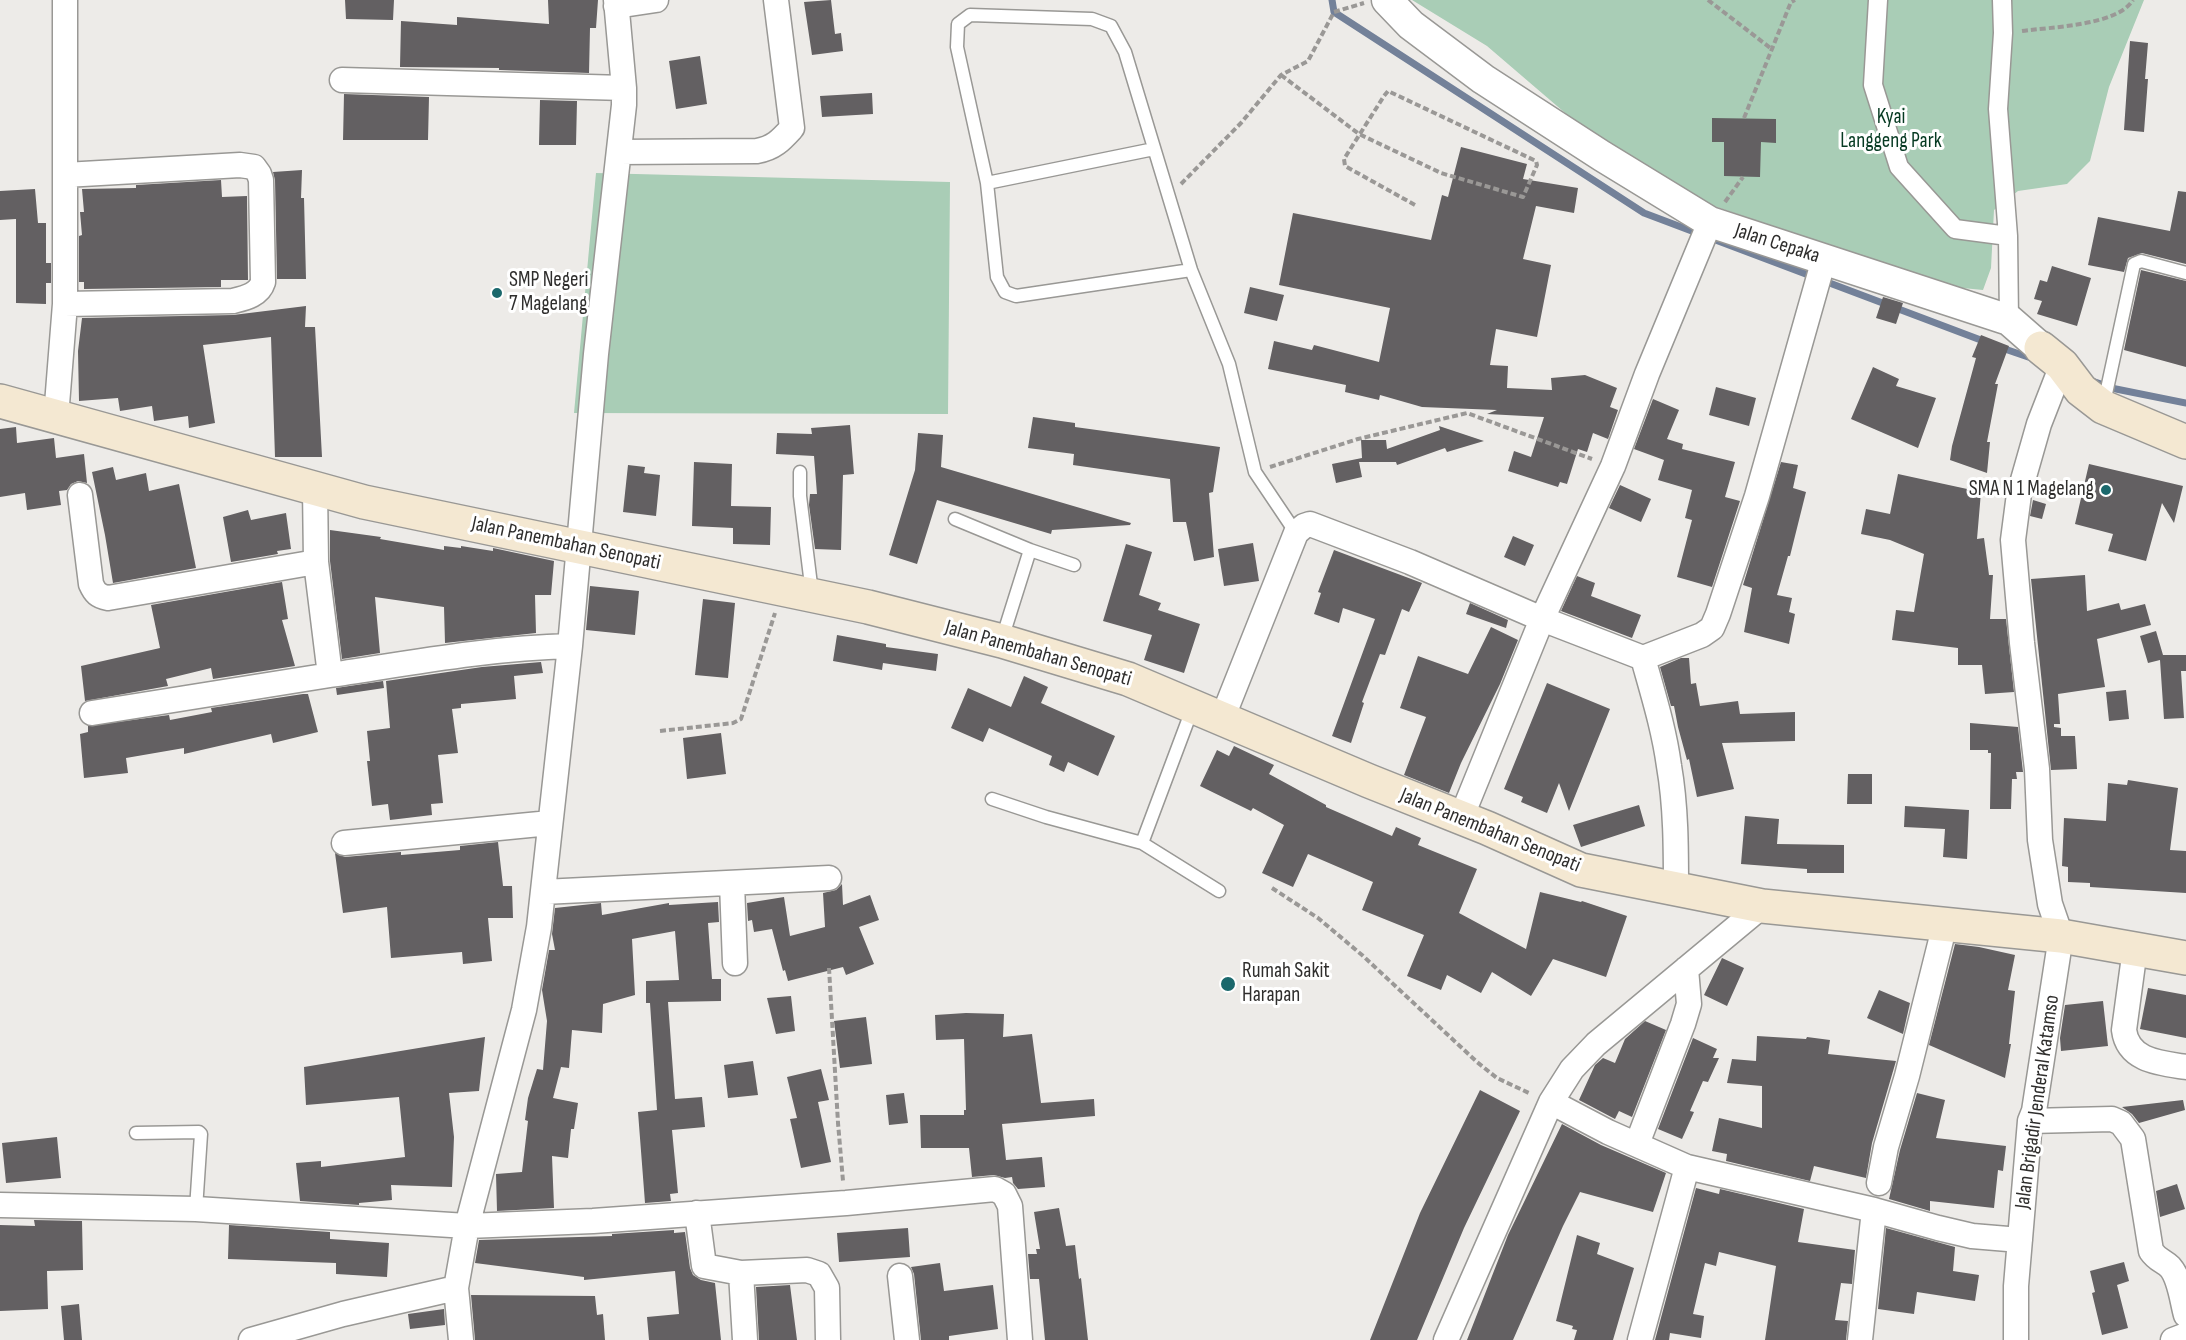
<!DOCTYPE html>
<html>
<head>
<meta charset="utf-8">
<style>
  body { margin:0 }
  canvas { display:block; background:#edebe8 }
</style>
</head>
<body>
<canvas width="2186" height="1340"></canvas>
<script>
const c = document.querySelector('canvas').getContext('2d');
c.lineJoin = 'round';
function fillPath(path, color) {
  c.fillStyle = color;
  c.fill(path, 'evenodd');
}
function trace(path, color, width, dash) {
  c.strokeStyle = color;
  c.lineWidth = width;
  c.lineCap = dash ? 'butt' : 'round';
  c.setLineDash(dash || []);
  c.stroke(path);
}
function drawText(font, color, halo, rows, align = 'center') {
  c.font = font + ' "Sofia Sans Condensed",sans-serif';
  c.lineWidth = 6;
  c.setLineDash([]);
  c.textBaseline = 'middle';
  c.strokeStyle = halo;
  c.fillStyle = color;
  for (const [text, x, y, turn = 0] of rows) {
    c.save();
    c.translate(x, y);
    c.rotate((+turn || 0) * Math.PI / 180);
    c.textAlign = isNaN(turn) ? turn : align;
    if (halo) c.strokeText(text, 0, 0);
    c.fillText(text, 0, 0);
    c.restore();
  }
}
const green = new Path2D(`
  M1412,0H2144L2109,87L2090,161L2067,184L2018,191L1994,210L1991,268L1983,290L1952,287L1705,203L1592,136L1487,46Z
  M596,173L950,182L948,414L574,413Z`);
const stream = new Path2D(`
  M1332,0L1334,12L1644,213L1986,342
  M1999,347L2034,359
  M2092,381L2116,389L2186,403`);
const building = new Path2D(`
  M345,0H394L393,20L346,19Z
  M548,0H598L596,28H590L589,73L499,70V68L400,67L401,21L457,25V17L549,24Z
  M831,0L835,34L841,33L843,51L812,55L804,2Z
  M2130,41L2148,43L2145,79H2148L2144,132L2124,130Z
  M700,56L707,104L676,109L669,61Z
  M872,93L873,114L822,117L820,96Z
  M344,94L429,97L428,140H343Z
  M540,100L577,101L576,145H539Z
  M1712,118L1776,119V143L1761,142L1760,177L1724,176V142H1712Z
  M1461,147L1527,164L1523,179L1578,188L1574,213L1536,206L1523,259L1551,265L1537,337L1496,329L1490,365L1508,366L1507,388L1552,390L1551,378L1585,375L1617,388L1610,407L1618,410L1608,439L1593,433L1587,452L1578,449L1567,484L1560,482L1558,487L1508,471L1514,451L1531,457L1544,417L1487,414L1497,410L1422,407L1380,395L1379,400L1345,392L1346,385L1268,369L1274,341L1312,350L1314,345L1379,362L1390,308L1279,285L1293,213L1431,240L1442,195L1448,197Z
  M302,170L301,198H304L306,279H277L275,180L273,172Z
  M221,180L222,197L247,196L248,280H221V287L84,289V282H79V236L82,235L80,212H84L82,189L136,188V185Z
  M35,189L38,223H46V263H51V283H46V304L16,303V219L0,220V191Z
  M2178,191L2186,192V264L2142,253L2128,258L2124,272L2088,265L2098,217L2170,231Z
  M2052,266L2091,278L2077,326L2037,314L2042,301L2034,299L2040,280L2047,282Z
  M2141,270L2186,281V367L2124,350Z
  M1250,287L1284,295L1277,321L1244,313Z
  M1883,297L1903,303L1896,324L1876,318Z
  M306,306L305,327H315L322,457H275L271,337L203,345L215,423L189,428L188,416L154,421L152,406L120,411L118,398L79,401L78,351L82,318L233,315Z
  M1981,335L2009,346L1995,384H1998L1987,442H1990L1987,473L1950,460L1952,446L1976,358L1972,357Z
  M1873,367L1899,379L1896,386L1936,398L1918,448L1851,419Z
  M1716,387L1756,398L1749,426L1709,415Z
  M1653,399L1679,410L1667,439L1683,444L1682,449L1735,462L1725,497L1740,501L1712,587L1677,577L1692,520L1685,518L1692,490L1658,480L1664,460L1634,449Z
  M1033,417L1075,423V427L1220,447L1213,492L1209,493L1214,557L1194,561L1186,522H1173L1170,479L1073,465L1074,454L1028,448Z
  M850,425L854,474L843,475L841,550L815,549L809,505L810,494H817L814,456L776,454L777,433L812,434L811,428Z
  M1439,426L1484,441L1447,452L1445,448L1397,465L1396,462H1359L1362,477L1336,483L1332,464L1362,458L1361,440H1386L1387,449L1440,430Z
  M16,427L17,443L54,438L56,458L84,454L87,483L78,481L71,484L67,490L59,491L61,505L27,510L25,493L0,497V429Z
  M918,433L943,435L941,467L1131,523L1130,525L1052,530L1051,534L937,500L917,564L889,555L915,470Z
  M694,462L732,464L731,506L771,507L770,545L733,544V528L692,526Z
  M1781,462L1798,465L1793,488L1806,492L1790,556H1788L1777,595L1792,598L1789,612L1795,614L1789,644L1744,632L1752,588L1743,585Z
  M2089,464L2183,486L2174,523L2162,503L2146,561L2108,551L2113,534L2075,524Z
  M628,465L645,467L644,473L660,475L656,516L623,512Z
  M113,467L116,480L146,473L149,491L179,484L196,568L113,583L105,535L92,472Z
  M1898,474L1981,492L1977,539L1984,538L1989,575H1993L1990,619H2006L2014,692L1985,694L1982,665H1958V648L1892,640L1896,610L1914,612L1924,554L1890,540L1861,534L1866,509L1890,514Z
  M1620,485L1651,499L1641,522L1609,508Z
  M2033,500L2046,504L2042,519L2030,516Z
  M248,510L251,520L286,513L291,549L277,551L278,554L231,562L223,517Z
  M330,530L381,537L380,539L444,550V546L461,548V546L493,551V548L554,561L551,595H535L536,633L445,643L444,607L375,597L380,653L342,659L330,561Z
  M1513,536L1534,545L1525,566L1504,557Z
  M1253,543L1259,581L1224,586L1218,549Z
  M1126,544L1152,552L1139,595L1161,603L1158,610L1200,624L1184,673L1144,660L1152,635L1103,621Z
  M1334,550L1422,583L1409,612L1402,609L1385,655L1380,654L1362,702L1364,703L1351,743L1332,736L1375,619L1343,608L1339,623L1314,614L1321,593L1318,592Z
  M2085,575L2087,611L2119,603L2121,610L2145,604L2151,625L2097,639L2105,687L2058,694L2060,724H2054V727L2061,728V736H2075L2077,769L2051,770L2031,579Z
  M1577,576L1595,583L1591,596L1641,615L1632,638L1561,611Z
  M282,582L288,619L282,620L295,666L213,679L211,668L166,679L168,686L85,701L81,666L160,648L151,605Z
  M590,586L639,591L635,635L586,630Z
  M703,599L735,603L728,678L695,675Z
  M1470,603L1508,620L1506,628L1466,614Z
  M1491,627L1518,640L1500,684L1461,763L1449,793L1404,775L1426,717L1400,708L1418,656L1468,674Z
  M2156,631L2163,655H2186V671H2181L2184,718L2164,719L2160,660L2148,663L2140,636Z
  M837,635L886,644V647L938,654L936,671L883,663L882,670L833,661Z
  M1681,658H1689L1691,684L1696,683L1700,706L1738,701L1740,714L1795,712V741L1722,743L1734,789L1697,797L1689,759L1687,760L1678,727L1674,706H1671L1660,667Z
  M541,662L543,673L514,676L516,699L461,704V708L452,709L458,753L438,755L443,803L431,804L432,815L390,820L388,804L372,806L367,761H370L367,731L390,728L386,681L482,667Z
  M1024,676L1048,687L1041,703L1115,736L1098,776L1068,762L1064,772L1049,765L1052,756L989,728L983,742L951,728L968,688L1011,707Z
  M383,681L384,688L337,695L336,688Z
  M1547,683L1610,709L1569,811L1559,783L1547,813L1521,802L1523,797L1504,789Z
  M2126,690L2129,719L2109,721L2106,692Z
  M303,694H308L318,732L273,743L271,734L184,754V748L126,758L128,773L84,778L80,734L88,732V726L169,715L170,720L212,712L211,708Z
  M1970,723L2018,727L2023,772H2016L2017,779H2012L2011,809H1990L1991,753H1988V750H1970Z
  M721,733L726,774L687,779L683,738Z
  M1234,746L1274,765L1269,774L1326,805V807L1392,836L1396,827L1421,838L1418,845L1477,869L1459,913L1526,949L1540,892L1581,902L1582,901L1627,916L1606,977L1553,959L1531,996L1492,972L1481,993L1447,975L1441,990L1407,976L1424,935L1362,910L1373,882L1308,854L1293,887L1262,873L1284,825L1253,808L1251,811L1200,786L1217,750L1229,756Z
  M1848,774H1872V804H1847Z
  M2128,780L2178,788L2170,850L2186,851V893L2090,887V883L2068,882V867L2062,866L2064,818L2106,821L2108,783L2127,785Z
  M1639,805L1645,826L1581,847L1573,825Z
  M1905,806L1969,810L1967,859L1943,857L1945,829L1904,827Z
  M1745,816L1779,819L1777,844L1844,845V873H1807V869L1741,864Z
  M498,842L503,886H512L513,918H488L492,961L463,964L462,952L391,958L387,907L343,913L335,853L345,857L401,852V855L460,850V846Z
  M842,884L843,905L870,895L879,920L859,927L874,964L846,975L843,967L788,981L785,970L783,971L772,929L754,932L752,920L748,921L747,903L784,897L790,936L825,927L823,893L836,890Z
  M718,902L719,922L708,923L712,979H721V1001L668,1002L675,1099L702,1097L705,1127L672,1130L678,1193L670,1194L671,1201L645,1203L638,1112L657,1110L650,1003H646V981L679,980L675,931L632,939L635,995L603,1004L602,1033L572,1030L569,1068L561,1067L553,1098L578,1103L574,1129H571L568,1158L552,1156L554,1208L497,1211L496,1174L522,1172L528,1121L525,1120L528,1098L537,1069L543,1070L547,1021L542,990L549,950H555L552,934L555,908L601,903L602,915L669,903V905Z
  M1955,944L1979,947L2015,955L2008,990L2015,991L2009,1044H2011L2005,1078L1929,1045Z
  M1722,958L1744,968L1727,1006L1704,995Z
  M2148,988L2186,995V1038L2140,1029Z
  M1879,990L1910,1003L1903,1034L1867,1018Z
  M791,996L795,1031L776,1034L767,998Z
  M2103,1001L2108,1046L2061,1051L2060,1038L2065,1005Z
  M966,1013L1004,1014L1003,1037L1032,1034L1041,1103L1094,1099L1095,1116L1002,1124L1006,1160L1042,1157L1045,1187L1018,1189L1013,1183L1012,1177L1005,1178L994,1175L972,1177L969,1148H921L920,1115H964V1110H966L964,1039L936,1040L935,1015Z
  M866,1017L872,1064L840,1068L834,1021Z
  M1645,1021L1666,1030L1632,1117L1619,1111L1615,1119L1579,1100L1595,1065L1603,1058L1615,1063L1625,1039Z
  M1757,1036L1806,1039L1807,1037L1830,1040L1828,1054L1896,1061L1872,1143L1866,1178L1814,1166L1810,1181L1726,1161L1727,1154L1712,1151L1719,1118L1762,1128V1086L1727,1083L1732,1059L1756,1061Z
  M485,1037L479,1091L449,1093L454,1137L452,1187L391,1185L392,1200L359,1203V1205L300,1201L296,1163L321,1161V1167L405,1157L399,1097L306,1105L304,1067Z
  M1693,1038L1717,1049L1713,1058H1719L1708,1082L1703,1081L1690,1111L1694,1112L1682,1139L1658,1129Z
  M753,1061L758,1095L728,1098L724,1065Z
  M821,1069L829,1100L818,1102L831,1162L801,1168L790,1119L797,1118L787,1077Z
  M1480,1090L1520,1111L1464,1228L1417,1340H1370L1420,1213Z
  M904,1093L908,1123L889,1125L886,1095Z
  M1917,1093L1945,1100L1936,1138L2006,1146L2003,1171L1998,1170L1994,1208L1930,1201V1211L1889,1199L1900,1150Z
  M2183,1100L2185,1110L2139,1123L2132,1114L2122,1107Z
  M1562,1124L1601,1145L1666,1173L1653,1212L1580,1192L1563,1226L1513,1340H1467L1508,1235Z
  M57,1137L61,1178L6,1183L2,1143Z
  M2177,1184L2185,1209L2160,1217L2156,1191Z
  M1696,1188L1719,1194L1720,1189L1804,1209L1798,1242L1855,1250L1852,1284L1841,1283L1835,1320L1848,1321L1846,1340H1765L1776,1266L1719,1252L1716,1266L1705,1263L1693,1314L1704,1316L1701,1338L1670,1333L1669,1340H1655Z
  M1059,1208L1066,1246L1075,1245L1079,1279L1081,1278L1088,1340H1045L1039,1279H1030L1028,1254H1037L1036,1249H1040L1034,1212Z
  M34,1220L82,1221L83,1270L47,1271L48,1309L0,1311V1225L35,1226Z
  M229,1225L330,1232V1239L389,1243L387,1277L336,1274V1263L228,1259Z
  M908,1228L910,1257L839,1262L837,1233Z
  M1886,1228L1955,1247L1953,1271L1979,1275L1975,1301L1917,1292L1914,1314L1878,1309Z
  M674,1230V1233L685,1232L690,1268L693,1275L701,1280L715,1283L721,1340H649L647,1317L679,1314L675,1271L584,1280V1277L475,1263L479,1240L612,1236V1234Z
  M1577,1235L1600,1243L1597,1254L1634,1268L1613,1340H1574L1577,1330L1572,1329L1573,1326L1556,1321Z
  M2124,1262L2129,1281L2117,1285L2128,1328L2102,1335L2092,1293L2095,1292L2090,1271Z
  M940,1263L944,1291L993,1285L998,1329L949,1336V1340H921L914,1274L911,1267Z
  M790,1285L797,1340H759L756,1287Z
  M471,1295L595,1296L597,1315L603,1314L605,1340H475Z
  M79,1304L82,1340H64L61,1306Z
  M444,1309L445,1325L410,1329L408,1314Z`);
const path = new Path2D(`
  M1708,0L1773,50
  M2022,31C2050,27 2117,26 2133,0
  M1281,75L1359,134L1441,173L1523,197L1537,165L1536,161L1388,91L1384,96L1344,159L1345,166L1415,205
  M1744,118L1791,2L1795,0
  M1181,184L1241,123L1281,75L1308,61L1334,12L1364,3
  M1725,202L1743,177
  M1270,467L1358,439L1467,413L1592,459
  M660,731L733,723L741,719L775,613
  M1272,888L1318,918L1362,955L1477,1062L1497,1078L1531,1094
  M829,968L838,1123L843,1181`);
const service = new Path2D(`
  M987,183L1154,149
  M1191,270L1016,296L1005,292L997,277L987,183L957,47L958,24L970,15L1092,19L1111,26L1125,52L1191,270L1229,364L1255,472L1296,533
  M2104,403L2134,264L2141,261L2186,273
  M800,472V496L812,593
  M955,519L1030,550L1002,639
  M1030,550L1074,565
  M992,799L1046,817L1142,843L1219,891
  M1142,843L1193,707
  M136,1133L199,1132L201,1134L196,1209`);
const pedestrian = new Path2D(`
  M1878,0L1873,85L1899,167L1955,229L2008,236
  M2002,0L2003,33L1998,109L2008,236L2009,320`);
const minor = new Path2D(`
  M616,6L656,0
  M342,80L624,88
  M619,152L757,151C774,148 781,140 792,128L776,0
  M65,304L233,301C245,298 259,295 263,282L261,180L259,174L254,167L240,165L65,175
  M56,417L65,304V0
  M80,495L91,584C95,593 98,596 108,598L316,562
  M330,675C410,663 490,648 570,646
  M92,713L330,675L316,562L315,488
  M1222,719L1296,533L1304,526L1310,524L1410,562L1542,619L1643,658
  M1461,818L1542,619L1613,466L1647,374L1710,222
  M344,843L550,823
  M732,883L735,963
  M1676,890C1676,849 1676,806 1669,766C1664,729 1653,694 1643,658L1702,635L1712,628L1718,614L1757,496L1824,259
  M543,892L829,878
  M2135,949L2124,1030C2128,1061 2160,1063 2186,1067
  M1551,1102L1608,1132L1687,1167L1874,1210L1938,1228L1972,1236L2020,1240
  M2030,1121L2112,1119L2121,1123L2133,1139L2151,1251C2157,1260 2164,1261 2170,1267C2180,1278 2182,1301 2186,1315
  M1637,1144L1683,1024L1689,1004L1686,969
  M1879,1183L1886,1147L1907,1076L1945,924
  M0,1205L196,1209L467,1226L593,1221L846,1203L995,1189L1004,1194L1010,1206L1020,1340
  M697,1213L704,1266L741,1273L745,1340
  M741,1273L807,1270L819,1274L827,1288L828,1340
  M900,1276L907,1340
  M251,1340L343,1314L456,1288
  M461,1340L456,1288L467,1226L524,1010L539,927L570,646L596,354L624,105V88L616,0
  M1446,1340L1551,1102L1572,1069L1596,1044L1762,906
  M1640,1340L1687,1167
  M1860,1340L1874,1210
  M2016,1340V1286L2030,1121L2034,1111L2061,936L2050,904L2040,840L2037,769L2022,643L2013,540L2019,494L2039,424L2062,365
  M2173,1340L2186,1335`);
const tertiary = new Path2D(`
  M1387,0L1411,25L1483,79L1602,156L1710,222L2009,320L2041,348`);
const secondary = new Path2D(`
  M2041,348L2062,365L2081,390L2103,407L2186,442
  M0,401L364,502L868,607L1002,641L1128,679L1369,781L1487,828L1581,870L1762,906L2061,936L2186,958`);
const markers = [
  [497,293,6,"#1b686c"],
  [2106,490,6,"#1b686c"],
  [1228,984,8,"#1b686c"]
];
const parkNames = [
  ["Kyai",1891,118],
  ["Langgeng Park",1891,142]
];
const streetNames = [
  ["Jalan Cepaka",1777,244,18],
  ["Jalan Panembahan Senopati",566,544,12],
  ["Jalan Panembahan Senopati",1038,654,16],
  ["Jalan Panembahan Senopati",1490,831,22],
  ["Jalan Brigadir Jenderal Katamso",2038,1102,-82]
];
const poiNames = [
  ["SMP Negeri",509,281],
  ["7 Magelang",509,305],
  ["SMA N 1 Magelang",2094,490,"right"],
  ["Rumah Sakit",1242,972],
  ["Harapan",1242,996]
];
fillPath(green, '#a9cdb6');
trace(stream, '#738199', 7);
fillPath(building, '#636062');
trace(service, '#999895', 15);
trace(pedestrian, '#999895', 21);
trace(minor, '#999895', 27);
trace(tertiary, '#999895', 33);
trace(secondary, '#999895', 36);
trace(path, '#9a9896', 4, [6, 3]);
trace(service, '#fff', 12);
trace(pedestrian, '#fff', 18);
trace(minor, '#fff', 24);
trace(tertiary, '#fff', 30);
trace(secondary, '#f4e8d2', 33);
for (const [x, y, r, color] of markers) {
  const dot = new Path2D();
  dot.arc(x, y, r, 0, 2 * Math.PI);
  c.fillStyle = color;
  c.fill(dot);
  trace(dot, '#fff', 2);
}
drawText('21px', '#063a22', '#fff', parkNames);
drawText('21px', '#2f2e2d', '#fff', streetNames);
drawText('21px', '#2f2e2d', '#fff', poiNames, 'left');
</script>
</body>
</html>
